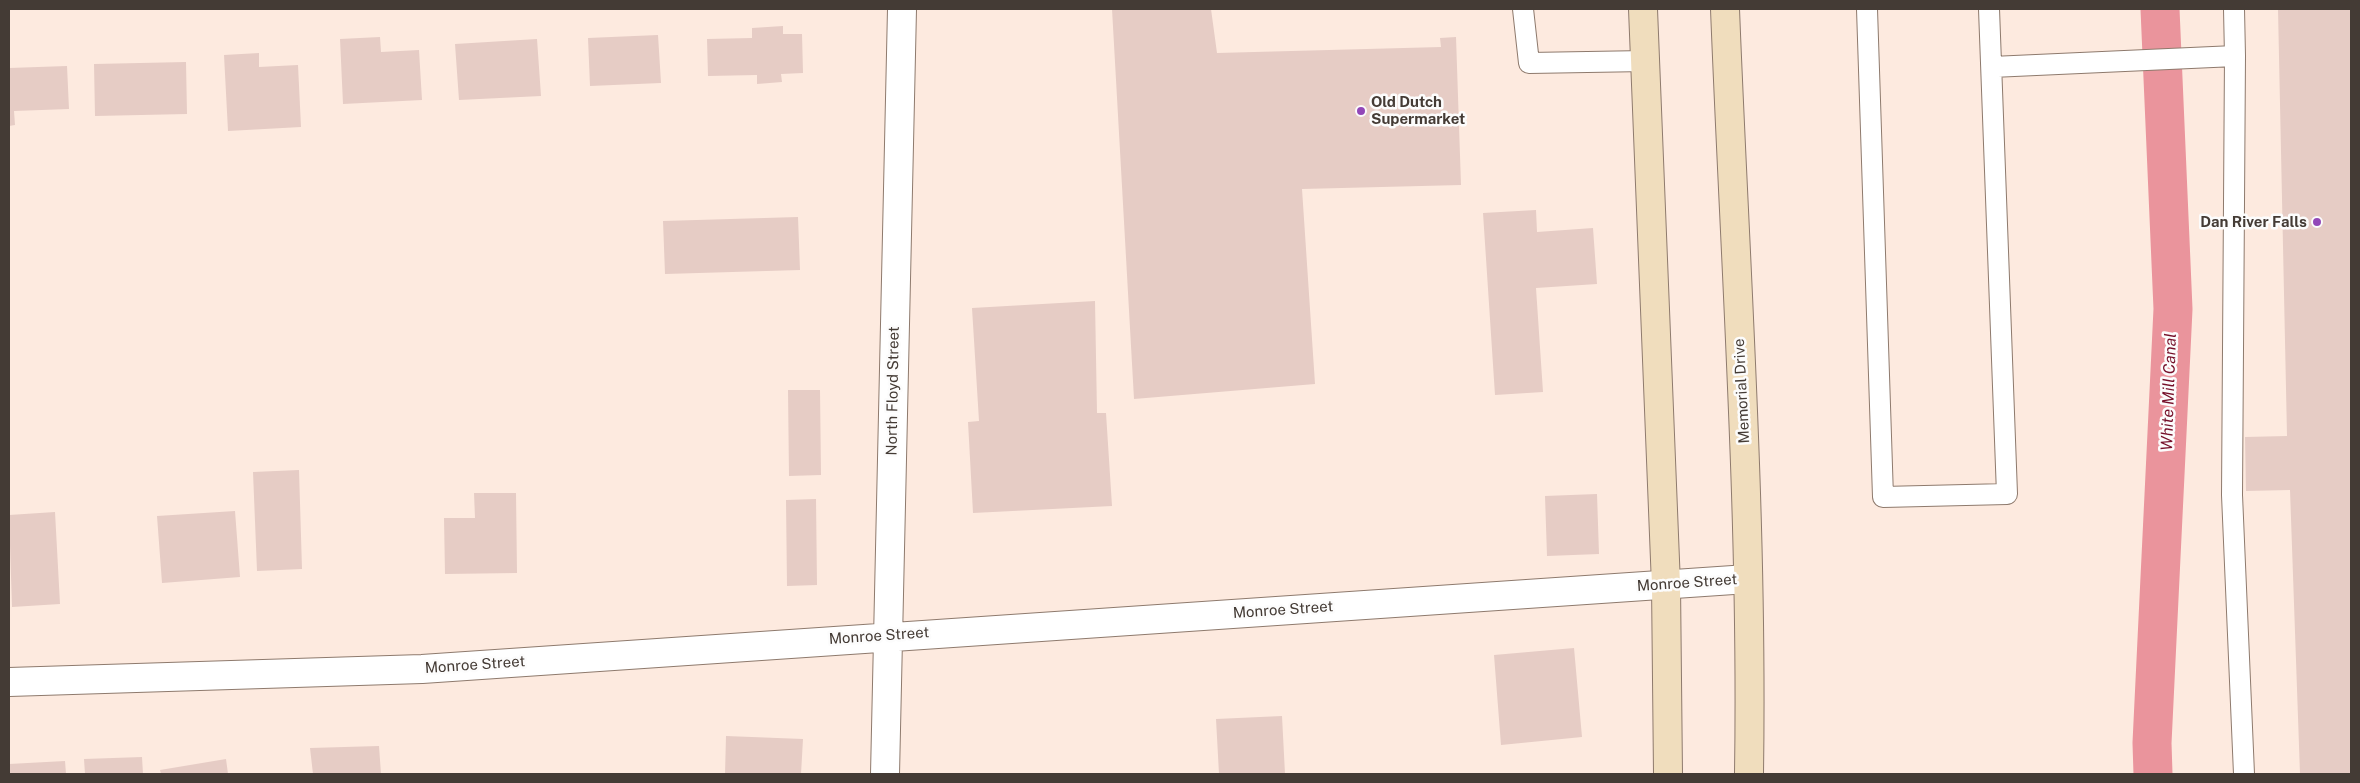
<!DOCTYPE html>
<html>
<head>
<meta charset="utf-8">
<style>
  body { margin:0 }
  #map { position:relative; width:2360px; height:783px; overflow:hidden; background:#fdeadf; font-family:"Public Sans",sans-serif }
  canvas { display:block }
  .frame { position:absolute; inset:0; border:10px solid #443b35; pointer-events:none }
</style>
</head>
<body>
<div id="map">
<canvas width="2360" height="783"></canvas>
<div class="frame"></div>
</div>
<script>
const c = document.querySelector('canvas').getContext('2d');
c.lineJoin = 'round';
function trace(path, color, width, dash) {
  c.strokeStyle = color;
  c.lineWidth = width;
  c.lineCap = dash ? 'butt' : 'round';
  c.setLineDash(dash || []);
  c.stroke(path);
}
function fillPath(path, color) {
  c.fillStyle = color;
  c.fill(path, 'evenodd');
}
function drawText(font, color, halo, rows, align = 'center') {
  c.font = font + ' "Public Sans",sans-serif';
  c.lineWidth = 5;
  c.setLineDash([]);
  c.textBaseline = 'middle';
  c.strokeStyle = halo;
  c.fillStyle = color;
  for (const [text, x, y, turn = 0] of rows) {
    c.save();
    c.translate(x, y);
    c.rotate((+turn || 0) * Math.PI / 180);
    c.textAlign = isNaN(turn) ? turn : align;
    if (halo) c.strokeText(text, 0, 0);
    c.fillText(text, 0, 0);
    c.restore();
  }
}
const canal = new Path2D(`
  M2153,774L2152,743L2173,309L2160,9`);
const building = new Path2D(`
  M1112,9H1211L1217,53L1441,47L1440,38L1456,37L1461,185L1302,189L1315,384L1134,399Z
  M2278,9H2351V774H2300L2290,490L2246,491L2245,437L2287,436Z
  M783,26V34H802L803,73L781,74L782,82L757,84V75L708,76L707,39L752,38V28Z
  M658,35L661,83L590,86L588,38Z
  M380,37L381,52L419,50L422,100L343,104L340,39Z
  M537,39L541,96L459,100L455,44Z
  M259,53V67L298,65L301,127L228,131L224,55Z
  M186,62L187,114L95,116L94,64Z
  M67,66L69,109L14,111L15,125L9,126V68Z
  M1536,210L1537,232L1593,228L1597,284L1536,288L1543,392L1495,395L1483,213Z
  M798,217L800,270L665,274L663,221Z
  M1095,301L1097,413H1106L1112,506L973,513L968,422L979,421L972,308Z
  M788,390H820L821,475L789,476Z
  M299,470L302,569L257,571L253,472Z
  M474,493H516L517,573L445,574L444,518H475Z
  M1597,494L1599,554L1547,556L1545,496Z
  M816,499L817,585L787,586L786,500Z
  M235,511L240,577L162,583L157,516Z
  M55,512L60,604L12,607L9,515Z
  M1574,648L1582,737L1501,745L1494,655Z
  M1282,716L1285,774H1219L1216,719Z
  M726,736L803,739L801,774H725Z
  M379,746L381,774H313L310,748Z
  M142,757L143,774H85L84,759Z
  M226,759L228,774H161L160,770Z
  M65,761L66,774H9V764Z`);
const lane = new Path2D(`
  M1523,9L1529,63L1646,61
  M1867,9L1883,497L2007,494L1989,9
  M2235,56L2232,495L2244,774
  M1992,67L2235,56L2234,9`);
const street = new Path2D(`
  M9,682L422,669L1748,579
  M885,774L902,9`);
const secondary = new Path2D(`
  M1643,9L1666,585L1668,774
  M1725,9C1735,264 1753,519 1749,774`);
const markers = [
  [1361,111,5,"#9247b8"],
  [2317,222,5,"#9247b8"]
];
const poiNames = [
  ["Old Dutch",1371,102],
  ["Supermarket",1371,119],
  ["Dan River Falls",2307,222,"right"]
];
const streetNames = [
  ["North Floyd Street",893,391,-89],
  ["Memorial Drive",1742,391,-93],
  ["Monroe Street",1687,583,-4],
  ["Monroe Street",1283,610,-4],
  ["Monroe Street",879,636,-4],
  ["Monroe Street",475,665,-4]
];
const waterNames = [
  ["White Mill Canal",2169,392,-88]
];
trace(canal, '#ea949c', 39);
fillPath(building, '#e6ccc5');
trace(lane, '#8e7a6d', 22);
trace(street, '#8e7a6d', 30);
trace(secondary, '#8e7a6d', 30);
trace(lane, '#fff', 20);
trace(street, '#fff', 28);
trace(secondary, '#f0ddbd', 28);
for (const [x, y, r, color] of markers) {
  const dot = new Path2D();
  dot.arc(x, y, r, 0, 2 * Math.PI);
  c.fillStyle = color;
  c.fill(dot);
  trace(dot, '#fcfcfc', 2);
}
drawText('bold 15px', '#443b35', '#fcfcfc', poiNames, 'left');
drawText('15px', '#443b35', '#fcfcfc', streetNames);
drawText('italic 16px', '#750f29', '#fcfcfc', waterNames);
</script>
</body>
</html>
